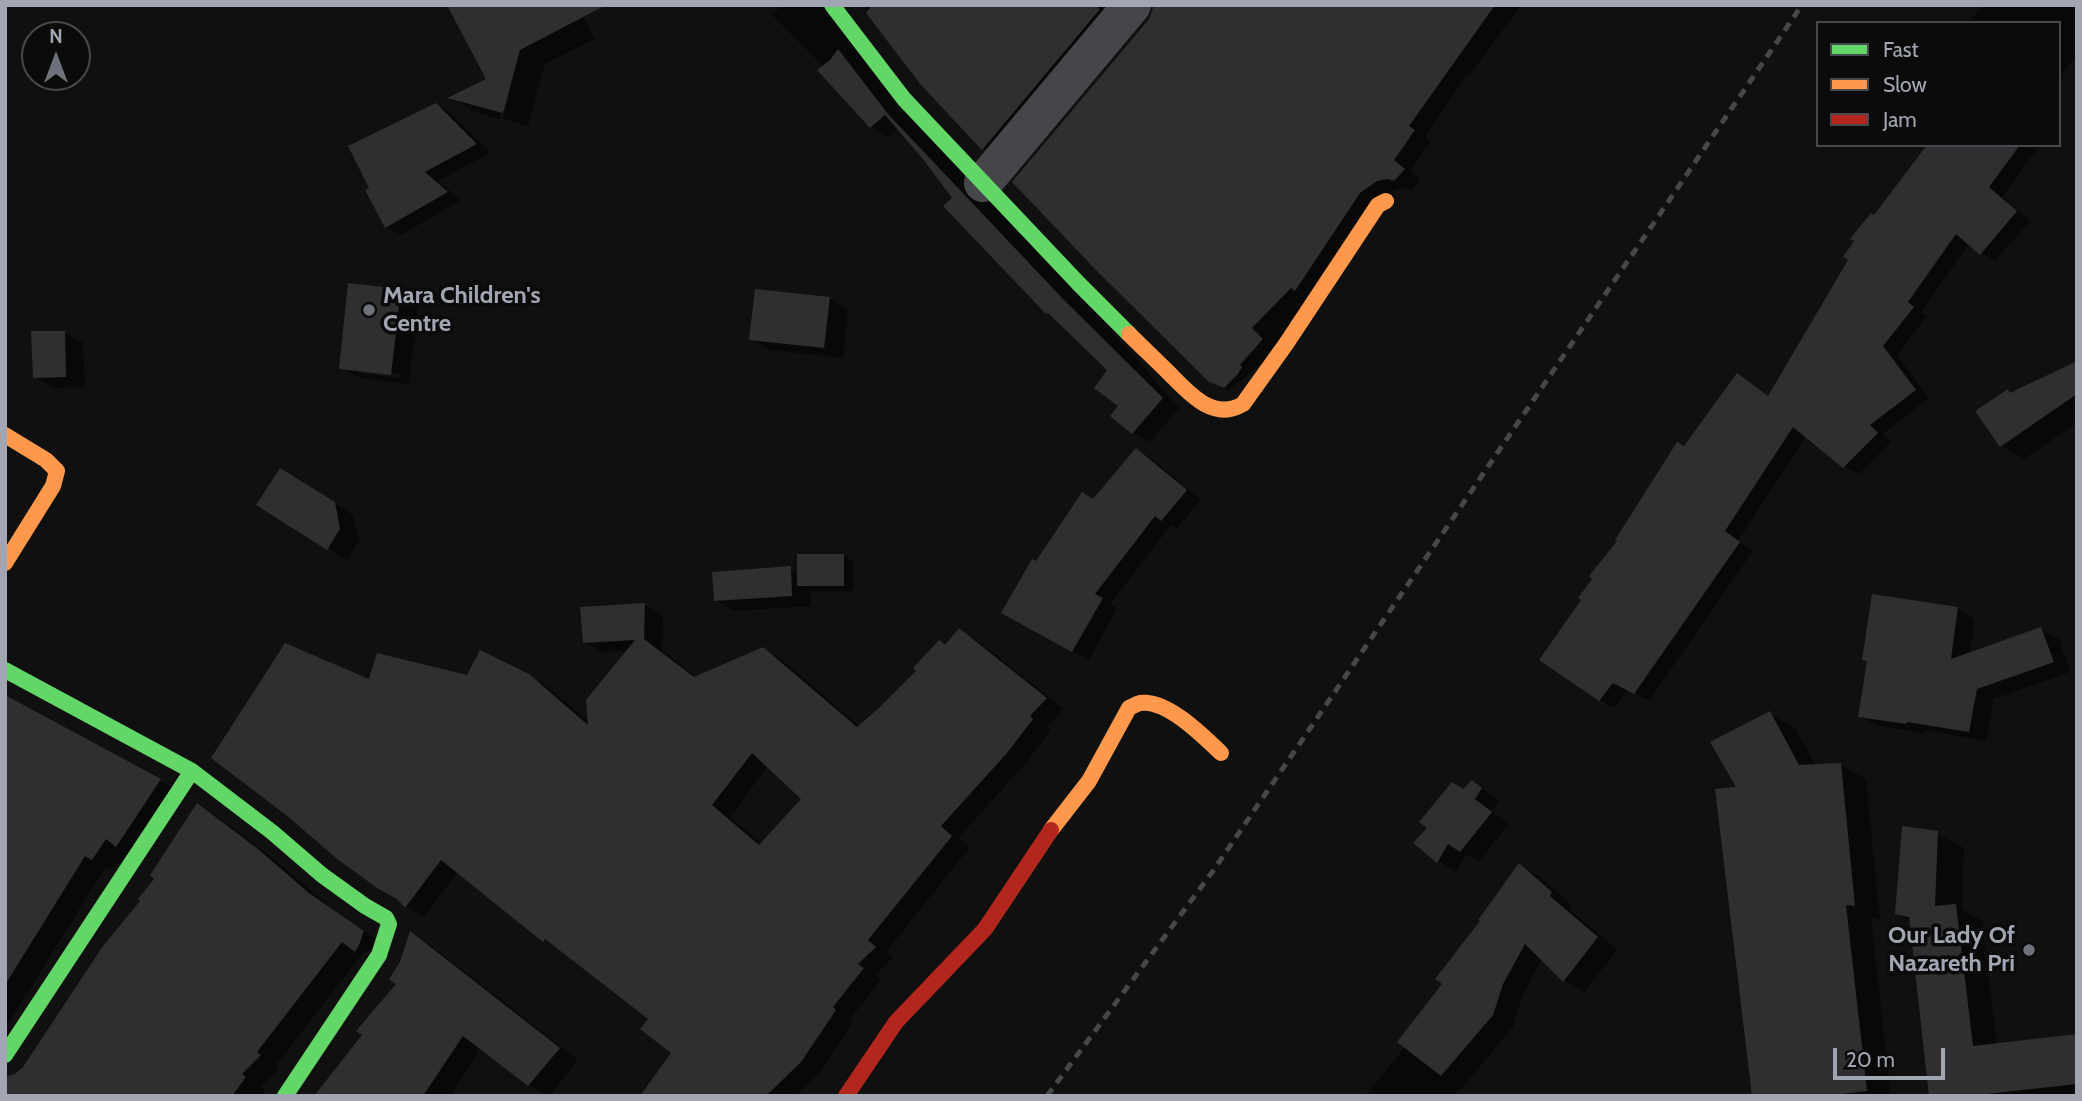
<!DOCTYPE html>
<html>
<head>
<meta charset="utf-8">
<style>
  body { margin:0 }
  #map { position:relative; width:2082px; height:1101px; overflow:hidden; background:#101011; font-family:Cabin,sans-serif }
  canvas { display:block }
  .frame { position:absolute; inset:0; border:7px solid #a1a6b2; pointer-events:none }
  .legend { position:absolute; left:1816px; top:21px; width:245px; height:126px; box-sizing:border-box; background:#0b0b0c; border:2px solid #47494e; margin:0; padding:9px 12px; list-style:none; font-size:21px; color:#a1a6b2 }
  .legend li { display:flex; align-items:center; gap:14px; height:35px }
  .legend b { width:35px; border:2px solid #47494e }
  .north { position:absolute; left:21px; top:21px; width:70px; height:70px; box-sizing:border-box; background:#0b0b0c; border:2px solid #47494e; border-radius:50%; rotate:0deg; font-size:19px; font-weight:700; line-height:28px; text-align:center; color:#a1a6b2 }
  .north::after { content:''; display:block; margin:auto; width:24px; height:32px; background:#6e727a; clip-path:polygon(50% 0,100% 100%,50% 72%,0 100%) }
  .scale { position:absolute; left:1833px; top:1048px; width:112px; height:32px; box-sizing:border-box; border:4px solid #a1a6b2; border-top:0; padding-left:9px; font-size:21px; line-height:24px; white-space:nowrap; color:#a1a6b2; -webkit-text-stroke:5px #0b0b0c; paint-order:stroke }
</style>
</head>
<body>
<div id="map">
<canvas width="2082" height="1101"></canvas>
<div class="frame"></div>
<ul class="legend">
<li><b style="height:9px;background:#63d668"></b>Fast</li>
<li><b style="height:9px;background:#ff974d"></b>Slow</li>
<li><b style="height:9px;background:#b3261e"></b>Jam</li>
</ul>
<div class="north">N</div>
<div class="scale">20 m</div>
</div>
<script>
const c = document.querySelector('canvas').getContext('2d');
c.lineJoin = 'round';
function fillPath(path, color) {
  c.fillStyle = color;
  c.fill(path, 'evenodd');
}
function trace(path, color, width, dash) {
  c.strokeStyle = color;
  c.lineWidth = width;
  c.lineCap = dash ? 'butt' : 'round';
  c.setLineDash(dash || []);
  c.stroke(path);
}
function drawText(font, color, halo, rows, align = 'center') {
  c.font = font + ' Cabin,sans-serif';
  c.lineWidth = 7;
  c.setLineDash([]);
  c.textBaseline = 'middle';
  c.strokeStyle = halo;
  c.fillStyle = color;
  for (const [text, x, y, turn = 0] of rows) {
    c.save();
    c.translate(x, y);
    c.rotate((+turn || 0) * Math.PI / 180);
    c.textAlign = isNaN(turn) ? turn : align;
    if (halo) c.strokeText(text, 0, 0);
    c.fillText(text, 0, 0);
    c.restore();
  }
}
const shadow = new Path2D(`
  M449,5H577L595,39L545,64L528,126L503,119L509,96H506L499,119L475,112L451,98L488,80Z
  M782,5H830L1179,408L1150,442L1133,433L1113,416L1121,406L1110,370L954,198L898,128L888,137L871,127L824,67L772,15Z
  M862,5H1128L1000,158L983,148L922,84Z
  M1155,5H1521L1469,76L1467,75L1425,137L1431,141L1410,171L1420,179L1412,190L1405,188L1394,190L1279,349L1228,391L1210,381L1150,20Z
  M1983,5H2077V54L2059,78V23H1969Z
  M436,105L451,114L490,153L438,181L461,200L401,235L387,227Z
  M1936,145H2040L2002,197L2030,221L1995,261L1981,253L1969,244L1921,312L1927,316L1897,355L1929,398L1883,434L1891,442L1859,474L1844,466L1806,436L1738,541L1753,551L1649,701L1628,690L1614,708L1600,700L1542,660L1685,448L1751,384L1769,397L1875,217Z
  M400,290L419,301L409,384L360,378L341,368ZM358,369L400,374L399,378L358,373Z
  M829,298L848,309L843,358L770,350L751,339Z
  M65,333L83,343L85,387L53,388L34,377Z
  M2077,363V423L2024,459L2001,446L2008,391L2012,394Z
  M1136,450L1152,459L1201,500L1177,528L1171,525L1110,604L1117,608L1089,660L1004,612L1036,564L1094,501Z
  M299,481L353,515L359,541L347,560L258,505Z
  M844,555L853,561V591H810L811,606L734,611L716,600L790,568L799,573Z
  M1874,596L1958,609L1975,619L1970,654L2041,629L2059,639L2070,672L1994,699L1986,741L1925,730L1924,733L1878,726L1860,716L1868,661Z
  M645,605L663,616L662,651L697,677L763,649L782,660L860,727L946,646L959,631L978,641L1064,709L1047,727L1051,730L1026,763L958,838L970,847L886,952L893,958L875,975L881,980L850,1019L853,1022L819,1073L795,1096H642L673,1053L651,1019L562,951L544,940L458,872L424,917L406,906L370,681L528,676L548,687L590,723L628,651L603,652L584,642ZM768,766L803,799L762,844L730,817Z
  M5,690L7,695L13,701L180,792L113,870L106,866L5,1029Z
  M1770,713L1795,728L1816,766L1840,765L1866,779L1880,920L1871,918L1891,1096H1753L1739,788Z
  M1472,782L1499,800L1492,811L1509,824L1479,861L1466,854L1456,872L1438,861L1415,842Z
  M198,805L218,817L279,863L330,907L383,944L362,954L276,1065L279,1068L261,1087L265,1090L261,1096H5L15,1076L24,1069L143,901Z
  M1937,833L1964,848L1962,909L1982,921L1997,1045L2077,1036V1096H1931L1912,922L1897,913Z
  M1520,865L1540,877L1572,905L1569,909L1617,950L1584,992L1564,980L1542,959L1522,996L1513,1027L1455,1096H1365L1405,1047L1482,921Z
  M411,934L430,945L578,1060L549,1096L529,1085L481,1048L450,1096H318L365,1035L398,984L401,963Z`);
const building = new Path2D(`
  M447,5H606L520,50L503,113L447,98L486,79Z
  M872,5H1094L1100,9L982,150L921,85L866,13Z
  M1154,5H1495L1409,126L1415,130L1394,160L1405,169L1394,181L1387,179L1377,181L1360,193L1295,291L1291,288L1252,328L1263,339L1240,365L1242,367L1238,374L1224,388L1209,382L1095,269L1012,182L1149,19Z
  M838,49L888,114L1064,300L1163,398L1132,434L1110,416L1118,406L1094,388L1107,370L1048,313L1046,314L943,206L952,198L923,159L885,115L870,128L817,70L830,60Z
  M436,103L477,144L425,172L448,192L385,228L365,190L369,188L348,146Z
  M1927,145H2020L1989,187L2017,211L1980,255L1956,234L1908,302L1914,307L1883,346L1916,390L1870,425L1878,433L1843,468L1793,427L1725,531L1740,542L1634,694L1613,683L1599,701L1539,660L1581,600L1578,598L1592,579L1589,576L1617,541L1615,540L1677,442L1684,446L1737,373L1768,396L1848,260L1843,257L1854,241L1850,239L1871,213L1874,215Z
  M348,283L401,289L391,375L339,369Z
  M755,289L830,297L824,348L749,340Z
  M31,331H65L66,377L33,378Z
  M2077,361V394L2000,447L1975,411L2008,389L2010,393Z
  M1136,448L1187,490L1161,521L1155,516L1095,594L1103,598L1072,652L1001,613L1032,559L1036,561L1082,492L1093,499Z
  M280,468L335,502L340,529L327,550L256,505Z
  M797,554H844V586H797Z
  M791,566L792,596L714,601L712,572Z
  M1872,594L1958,607L1951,659L2041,627L2054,662L1977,689L1969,732L1907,722V724L1858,717L1867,661L1862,660Z
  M645,603L644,639L694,677L763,647L857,727L881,706L916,671L913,668L939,640L945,645L959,628L1047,698L1030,716L1033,719L1007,753L941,826L952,836L868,940L876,947L858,964L864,968L833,1007L836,1010L801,1062L766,1096H640L671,1053L640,1029L648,1019L545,939L543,942L441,860L405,908L397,899L377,888L336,858L286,815L211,758L285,643L369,679L377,653L467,675L480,650L529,674L588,725L586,700L635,640L583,643L580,607ZM752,753L801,799L759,845L712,805Z
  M5,695L161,779L116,847L106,839L92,860L85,856L5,985Z
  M1770,711L1799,765L1841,763L1855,906L1846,905L1867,1091L1825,1096H1752L1715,789L1736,787L1710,742Z
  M1472,780L1482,788L1475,799L1492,812L1460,852L1448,844L1437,863L1413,843L1427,828L1419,822L1452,782L1463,789Z
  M197,803L258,849L309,893L364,931L359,945L355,952L342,942L257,1052L261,1055L242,1074L246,1077L232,1096H5V1077L15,1074L23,1067L103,946L140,901L138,899L154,879L150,875Z
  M1902,826L1938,831L1935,906L1956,904L1973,1046L2077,1034V1084L1968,1096H1929L1909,917L1895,914Z
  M1519,863L1552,892L1550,896L1598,937L1563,982L1525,944L1503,984L1493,1015L1441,1076L1397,1042L1442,984L1435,979L1480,921L1478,920Z
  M410,931L560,1048L528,1086L463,1036L423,1096H314L362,1035L356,1031L396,984L389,979L400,962Z`);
const street = new Path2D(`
  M983,183L1132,5`);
const fast = new Path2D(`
  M832,5L904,99L1079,284L1129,334
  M5,670L192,771L5,1055
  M192,771L272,832L322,875L365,906L386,918L389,924L379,955L285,1096`);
const slow = new Path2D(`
  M1129,334C1142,347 1156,360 1169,373C1189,393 1213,422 1243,404L1286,344L1378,205L1386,201
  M5,435L46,460L57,471L53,486L5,563
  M1051,830L1089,781L1129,708C1133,706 1136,704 1140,703C1167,699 1203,736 1221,753`);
const jam = new Path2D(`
  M846,1096L896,1022L985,929L1051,830`);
const rail = new Path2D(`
  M1047,1096L1213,871L1802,5`);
const markers = [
  [369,310,7,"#6e727a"],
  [2029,950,7,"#6e727a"]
];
const poiNames = [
  ["Mara Children's",383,296],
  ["Centre",383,324],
  ["Our Lady Of",2015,936,"right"],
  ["Nazareth Pri",2015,964,"right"]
];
fillPath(shadow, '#0007');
fillPath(building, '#2f2f31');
trace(street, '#454649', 38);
trace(fast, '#63d668', 16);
trace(slow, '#ff974d', 16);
trace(jam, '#b3261e', 16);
trace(rail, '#454749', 5, [9, 7]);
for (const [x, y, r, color] of markers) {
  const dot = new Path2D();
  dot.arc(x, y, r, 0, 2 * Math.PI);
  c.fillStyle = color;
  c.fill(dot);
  trace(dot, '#0b0b0c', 2.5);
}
drawText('bold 24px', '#a1a6b2', '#0b0b0c', poiNames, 'left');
</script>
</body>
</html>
